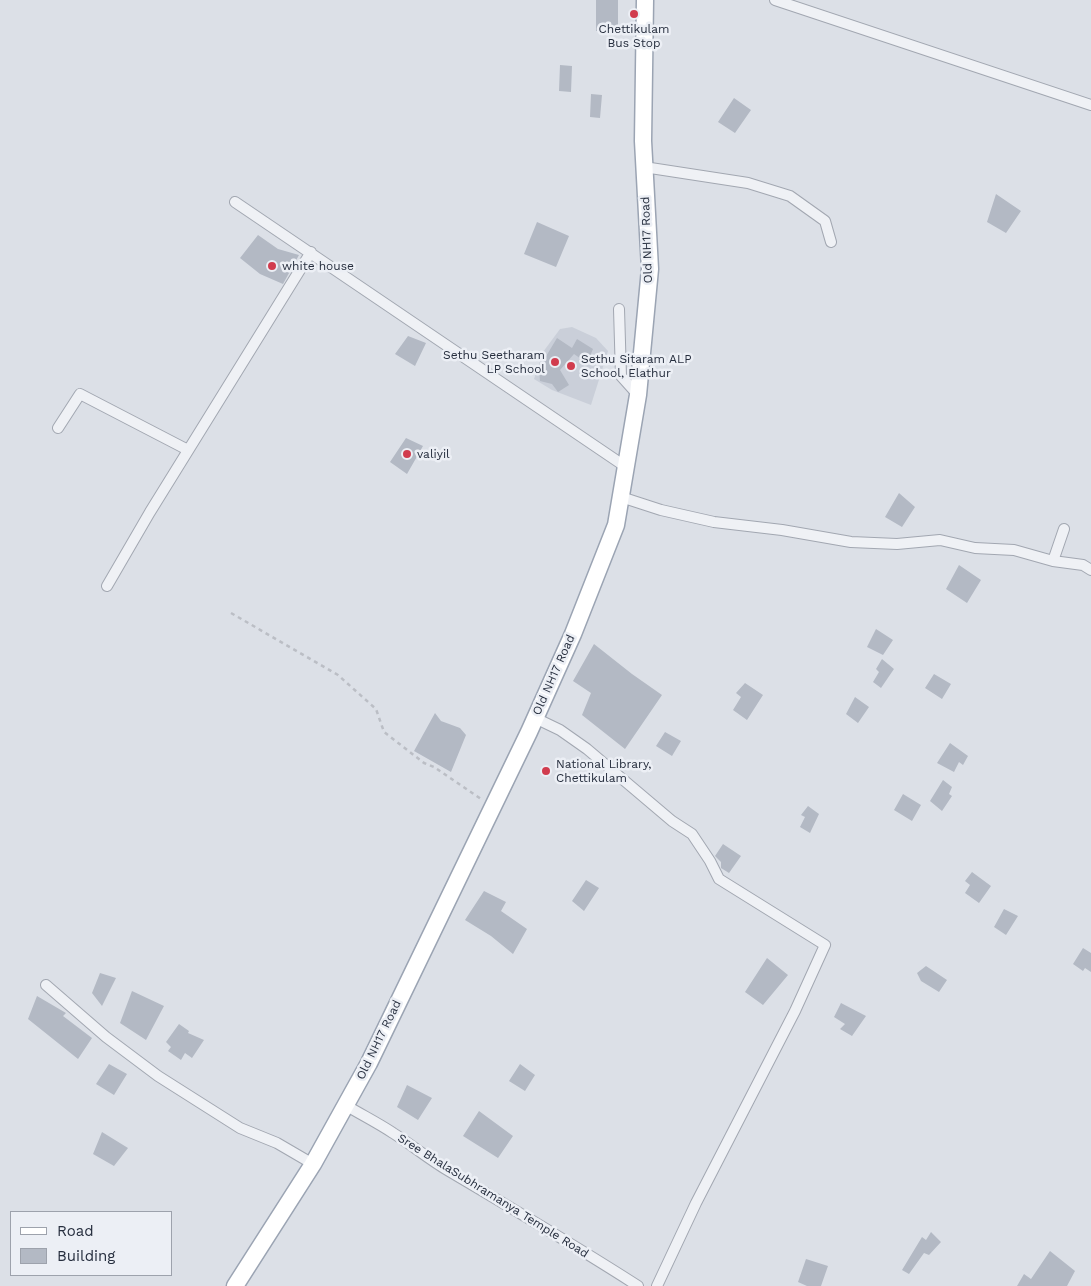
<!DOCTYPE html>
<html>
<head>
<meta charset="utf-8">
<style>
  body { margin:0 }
  #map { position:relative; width:1091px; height:1286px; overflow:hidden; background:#dce0e7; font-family:"Work Sans",sans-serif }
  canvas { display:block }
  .legend { position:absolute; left:10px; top:1211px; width:162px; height:65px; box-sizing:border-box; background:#eceff5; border:1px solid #9da2ac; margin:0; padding:6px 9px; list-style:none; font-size:15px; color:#262e3e }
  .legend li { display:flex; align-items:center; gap:10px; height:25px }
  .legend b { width:25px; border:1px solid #9da2ac }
</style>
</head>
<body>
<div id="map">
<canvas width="1091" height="1286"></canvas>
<ul class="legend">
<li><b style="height:6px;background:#fff"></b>Road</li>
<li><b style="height:14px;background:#b3b9c4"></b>Building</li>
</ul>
</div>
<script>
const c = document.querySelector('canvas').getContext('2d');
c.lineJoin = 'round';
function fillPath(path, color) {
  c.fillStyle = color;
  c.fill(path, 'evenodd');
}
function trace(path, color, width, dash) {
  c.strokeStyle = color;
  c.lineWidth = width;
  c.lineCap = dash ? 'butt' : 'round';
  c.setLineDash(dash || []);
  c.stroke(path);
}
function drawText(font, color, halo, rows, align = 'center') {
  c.font = font + ' "Work Sans",sans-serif';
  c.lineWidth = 5;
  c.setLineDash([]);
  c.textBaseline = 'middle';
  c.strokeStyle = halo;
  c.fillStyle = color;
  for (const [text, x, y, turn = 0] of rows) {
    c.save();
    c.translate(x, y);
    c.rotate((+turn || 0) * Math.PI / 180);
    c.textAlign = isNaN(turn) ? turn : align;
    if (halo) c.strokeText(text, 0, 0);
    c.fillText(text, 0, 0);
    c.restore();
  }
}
const built = new Path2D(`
  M572,327L596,338L608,351L591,405L552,390L534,379L543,352L560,329Z`);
const building = new Path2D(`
  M596,0H618V31H596Z
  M560,65L572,66L571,92L559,91Z
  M591,94L602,95L600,118L590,117Z
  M734,98L751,110L735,133L718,122Z
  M996,194L1021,211L1006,233L987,222Z
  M537,222L569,236L556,267L524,254Z
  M258,235L278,249L299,255L283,284L260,274L240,258Z
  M408,336L426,343L415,366L395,354Z
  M557,338L572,348L577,339L593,349L587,363L574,354L560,370L569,385L558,392L552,384L540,381L539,368Z
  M406,438L423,446L407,474L390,462Z
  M899,493L915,507L902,527L885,517Z
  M959,565L981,580L967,603L946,589Z
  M876,629L893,640L883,655L867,647Z
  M594,644L632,674L662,695L625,749L582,715L591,693L573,681Z
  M882,659L894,669L881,688L873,682L879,672L876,669Z
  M934,674L951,684L942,699L925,688Z
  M745,683L763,695L747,720L733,710L741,697L736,693Z
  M855,697L869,707L858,723L846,714Z
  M435,713L441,721L460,728L466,735L451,772L414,751Z
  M665,732L681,741L672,756L656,746Z
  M950,743L968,756L963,765L959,762L954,772L937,763Z
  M943,780L952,787L949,794L952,796L942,811L930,801Z
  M903,794L921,805L912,821L894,810Z
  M808,806L819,814L810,833L800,827L805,817L801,815Z
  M723,844L741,856L729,873L721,868V862L715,856Z
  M972,872L991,886L979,903L965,893L970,885L965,881Z
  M586,880L599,888L584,911L572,901Z
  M484,891L506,902L501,911L527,929L513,954L491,936L465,920Z
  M1004,909L1018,916L1006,935L994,927Z
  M1083,948L1091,953V972L1085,968L1083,971L1073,964Z
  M767,958L788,975L763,1005L745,992Z
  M926,966L947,980L939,992L921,981L917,973Z
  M100,973L116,978L102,1006L92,993Z
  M132,991L164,1006L146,1040L120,1023Z
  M37,996L66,1013L63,1016L92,1038L78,1059L28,1019Z
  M841,1003L866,1016L852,1036L840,1029L845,1024L834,1017Z
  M179,1024L189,1031L188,1033L204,1040L192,1058L185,1053L181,1060L168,1051L171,1047L166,1042Z
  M109,1064L127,1074L114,1095L96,1084Z
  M520,1064L535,1075L525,1091L509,1081Z
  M407,1085L432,1098L418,1120L397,1107Z
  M479,1111L513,1136L498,1158L463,1136Z
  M102,1132L128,1148L114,1166L93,1154Z
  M931,1232L941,1242L929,1255L924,1253L909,1274L902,1270L922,1237L926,1240Z
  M1050,1251L1075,1271L1067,1286H1017L1024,1274L1031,1279Z
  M806,1259L828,1266L821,1286H807L798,1282Z`);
const path = new Path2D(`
  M231,613L338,675L376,709L384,732L424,763L434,767L481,799`);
const minor = new Path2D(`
  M775,0L1091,105
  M644,167L748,183L790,196L825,221L831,242
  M235,202L626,467
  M619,309L621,376L638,395
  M58,428L80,394L188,450
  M621,497L661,510L714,522L782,530L851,542L897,544L940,540L975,548L1014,550L1053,561L1083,565L1091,570
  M1053,561L1064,529
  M107,586L150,512L311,252
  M535,718L560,730L587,749L672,821L692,834L710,861L719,879L825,945L795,1011L696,1203L657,1286
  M46,985L106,1037L158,1076L240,1128L277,1143L313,1164
  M347,1106C362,1115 378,1123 393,1133C412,1145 430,1160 449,1171C513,1209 576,1246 638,1286`);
const primary = new Path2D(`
  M235,1286L313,1164L369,1063L529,732L573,634L616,525L638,395L650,269L643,141L645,0`);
const markers = [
  [634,14,5,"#d13c4e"],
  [272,266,5,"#d13c4e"],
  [555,362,5,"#d13c4e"],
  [571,366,5,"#d13c4e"],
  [407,454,5,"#d13c4e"],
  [546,771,5,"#d13c4e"]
];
const poiNames = [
  ["Chettikulam",634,29,"center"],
  ["Bus Stop",634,43,"center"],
  ["white house",282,266],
  ["Sethu Seetharam",545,355,"right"],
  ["LP School",545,369,"right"],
  ["Sethu Sitaram ALP",581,359],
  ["School, Elathur",581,373],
  ["valiyil",417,454],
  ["National Library,",556,764],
  ["Chettikulam",556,778]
];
const streetNames = [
  ["Old NH17 Road",647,240,-92],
  ["Old NH17 Road",554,675,-66],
  ["Old NH17 Road",379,1040,-64],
  ["Sree BhalaSubhramanya Temple Road",493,1196,32]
];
fillPath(built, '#cacfd9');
fillPath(building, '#b3b9c4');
trace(minor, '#a2a7b1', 12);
trace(primary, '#9ba4b3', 19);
trace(path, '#bbbec5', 2.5, [4, 4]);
trace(minor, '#eff1f5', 10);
trace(primary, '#fff', 16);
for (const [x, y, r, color] of markers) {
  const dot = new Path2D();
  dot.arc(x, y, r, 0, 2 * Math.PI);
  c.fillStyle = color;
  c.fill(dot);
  trace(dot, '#eceff5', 2);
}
drawText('12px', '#262e3e', '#eceff5', poiNames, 'left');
drawText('12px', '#262e3e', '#eceff5', streetNames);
</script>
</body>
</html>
